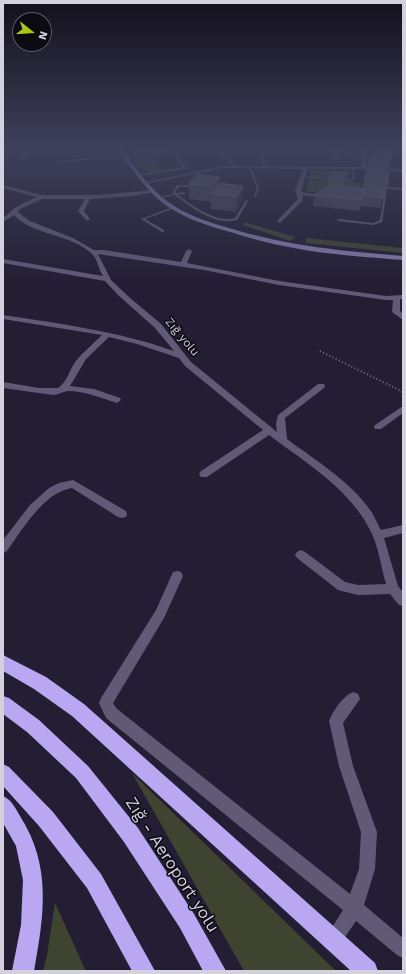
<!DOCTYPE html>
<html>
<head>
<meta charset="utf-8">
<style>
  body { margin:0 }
  #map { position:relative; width:406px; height:974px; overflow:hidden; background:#231e33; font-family:"Work Sans",sans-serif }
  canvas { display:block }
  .frame { position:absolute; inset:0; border:4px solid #d4d1df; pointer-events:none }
  .north { position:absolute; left:12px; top:12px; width:40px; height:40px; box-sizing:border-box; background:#0c0a13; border:1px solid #5c5a65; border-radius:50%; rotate:107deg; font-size:11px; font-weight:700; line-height:16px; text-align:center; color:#d4d1df }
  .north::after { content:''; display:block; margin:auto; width:14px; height:18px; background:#a9c71a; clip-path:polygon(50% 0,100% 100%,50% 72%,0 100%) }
</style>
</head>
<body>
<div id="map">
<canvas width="406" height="974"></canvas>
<div class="frame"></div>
<div class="north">N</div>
</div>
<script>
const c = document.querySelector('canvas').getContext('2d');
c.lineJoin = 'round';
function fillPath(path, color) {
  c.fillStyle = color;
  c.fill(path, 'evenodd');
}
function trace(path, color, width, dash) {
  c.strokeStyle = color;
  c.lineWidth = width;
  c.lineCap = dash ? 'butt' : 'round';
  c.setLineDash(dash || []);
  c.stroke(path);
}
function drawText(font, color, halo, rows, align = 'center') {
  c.font = font + ' "Work Sans",sans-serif';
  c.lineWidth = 3;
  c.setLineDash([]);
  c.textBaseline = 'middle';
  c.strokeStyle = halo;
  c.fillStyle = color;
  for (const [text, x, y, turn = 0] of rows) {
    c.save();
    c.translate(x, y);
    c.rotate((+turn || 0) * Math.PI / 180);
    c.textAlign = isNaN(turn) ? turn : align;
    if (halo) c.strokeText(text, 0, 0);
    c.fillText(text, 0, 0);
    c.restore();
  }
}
const green = new Path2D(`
  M131,149H157L161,152L150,154L164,171C152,172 144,175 136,164L138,159L136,154Z
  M311,170L349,171V180L309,177Z
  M309,179L361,183L357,206L345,196L306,191Z
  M244,222L295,237L290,241L243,225Z
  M306,238L403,248V253L306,243Z
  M132,773L336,971H244Z
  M55,903L86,971H43L47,955Z`);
const pathFar1 = new Path2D(`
  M143,149L144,158L153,167`);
const path = new Path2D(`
  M320,351L403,392`);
const lane = new Path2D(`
  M177,149H179L180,152L177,156L186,167L185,169L138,176L137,175L183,167L175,156L178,152Z
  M217,149H219L235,166V168H233Z
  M263,149H265L261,155L266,168L265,169L264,168L259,155Z
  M304,149H312L364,155L363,156Z
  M358,149L366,150L365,151Z
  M250,166L251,167L259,189L256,196L255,197L254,196L257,189L249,167Z
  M352,168L353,169L355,176L351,182L301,177L302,176L350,180L353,176L351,169Z
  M389,169L390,170L388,187L403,188V190L387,189L382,222L373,225L338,221L337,220L339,219L373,223L380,220L388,170Z
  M177,185H196L195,187H179L175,192L176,193L185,192V194L178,195C192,205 217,224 235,218L246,200L248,201L237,220C215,226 192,208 175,195L160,198L159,197L174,194L173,192Z
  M173,207L175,208L145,219L164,230V232H162L141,219Z`);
const street = new Path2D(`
  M27,149H31L22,159H18V157Z
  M363,149H367L366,167L403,170V172L371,169H307L301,192L327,196L324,198L302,195L303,200L280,223L277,221L278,220L298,199L295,190L303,169L223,168L144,184L142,183L223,166L361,167Z
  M127,155L125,157L58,162L56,161Z
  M3,185L41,195H98L154,190V192L134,196L90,199L84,211L90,219L87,221L78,211L85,199H42L20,209L18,212L30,221L73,238L94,250H104L181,262L186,251L189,249L192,251L187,263L279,281L386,296L403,295V299H400V311L403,314V320L392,312L393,300H386L279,285L204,270L98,254L111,280L129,297L161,324L191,362L277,432L276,424L278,415L318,384H324L325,386L324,388L285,418L287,439C315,460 350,481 371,511C375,517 377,524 381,530L403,525V533L384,538L398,586L403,592V606L399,605L390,594L358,595L338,590L297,558L295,555L297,552L301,550L305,552L345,582L358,585L386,584C381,568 379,549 372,534C352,490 306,463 269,435L207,477H201L199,474L201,471L263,430L185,366L179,358L137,344L109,337L86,359L70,386L94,389L120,398L121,400L117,403C101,398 85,391 68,391C64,391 58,395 53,395L3,388V382L39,388H58C67,382 69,371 75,362C83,352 93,344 102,335L3,319V315C62,324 117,331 174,351L155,328L118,295L105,281L3,263V259L103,276C99,270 98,262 94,256C75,234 30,235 14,215L3,222V218L16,207L36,197L3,188Z
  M403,406V413L381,429H375L374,427L375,425Z
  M73,480L126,511L127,514L126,517L122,518L118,517L72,488C44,492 22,530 7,551L3,553V540L30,505L49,488L59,483Z
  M177,571L181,572L183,576L164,618L113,703L116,708L350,894L359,869L361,832L339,766L329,721C333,711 343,696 353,692L358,694L360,699L343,723L353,766L377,832L375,869L364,905L403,938V958L397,955L356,921L339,946L333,949L327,946L324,940L343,910L106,718L99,703L101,698L156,610L173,572Z`);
const secondary = new Path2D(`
  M118,149H122C135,168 149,188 168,202C186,215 208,222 229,228C288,246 342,251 403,256V260C367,257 330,255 294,248C270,244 247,237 223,230C202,224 180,216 163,203C144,188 131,168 118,149Z`);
const highway = new Path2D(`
  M3,655L46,677L84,704L375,963L378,971H351L72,716L34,689L3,671Z
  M3,696L9,698L39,720L88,766L138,828L194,914L226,971H203L180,928L124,842L76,778L27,732L3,714Z
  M3,764L9,767L53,812L101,874L155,971H132L87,888L39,826L3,786Z
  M3,796C12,800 15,808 20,816C52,866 44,916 34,971H12L21,925L23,880L16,846L3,823Z`);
const wall = new Path2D(`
  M160,149H176V151L163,153Z
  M330,149H343L340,160L328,158Z
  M392,149L389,167H388L383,198L380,208L361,206L360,211L313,206L314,195L328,188V184L342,186L362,192L377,154Z
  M220,177V183L243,186L242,201L236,212L211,209V202L189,199V184Z`);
const shadedWall = new Path2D(`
  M163,149H176V151L163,153Z
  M220,177V192L213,193V186Z
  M243,186L242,201L236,212L237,196Z`);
const building = new Path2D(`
  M378,149H392L390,163L370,161L371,153L377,154Z
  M369,161L388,162L383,198L362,195V200L314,195L323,189L330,187V185L328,184L332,172L345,173L341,186L362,189V192Z
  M197,174L220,177L213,186L189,184Z
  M219,183L243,186L237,196L211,193Z`);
const farStreetnames = [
  ["Zığ yolu",182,337,50]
];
const nearStreetnames = [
  ["Zığ - Aeroport yolu",172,865,57]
];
fillPath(green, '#3f4431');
trace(pathFar1, '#7b7788', 1, [0.5, 1.5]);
trace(path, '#7b7788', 2, [1, 2.5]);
fillPath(lane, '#605a77');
fillPath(street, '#605a77');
fillPath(secondary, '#8479a8');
fillPath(highway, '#b9a7f1');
fillPath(wall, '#474258');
fillPath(shadedWall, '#322d43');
fillPath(building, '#565167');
trace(building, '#6a657a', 1);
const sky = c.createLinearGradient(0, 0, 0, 285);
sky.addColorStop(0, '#13101c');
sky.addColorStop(0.52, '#3f415b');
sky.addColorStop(1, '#3f415b00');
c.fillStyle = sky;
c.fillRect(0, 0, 406, 285);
drawText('12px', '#d4d1df', '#0c0a13', farStreetnames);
drawText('17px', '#d4d1df', '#0c0a13', nearStreetnames);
</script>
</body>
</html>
